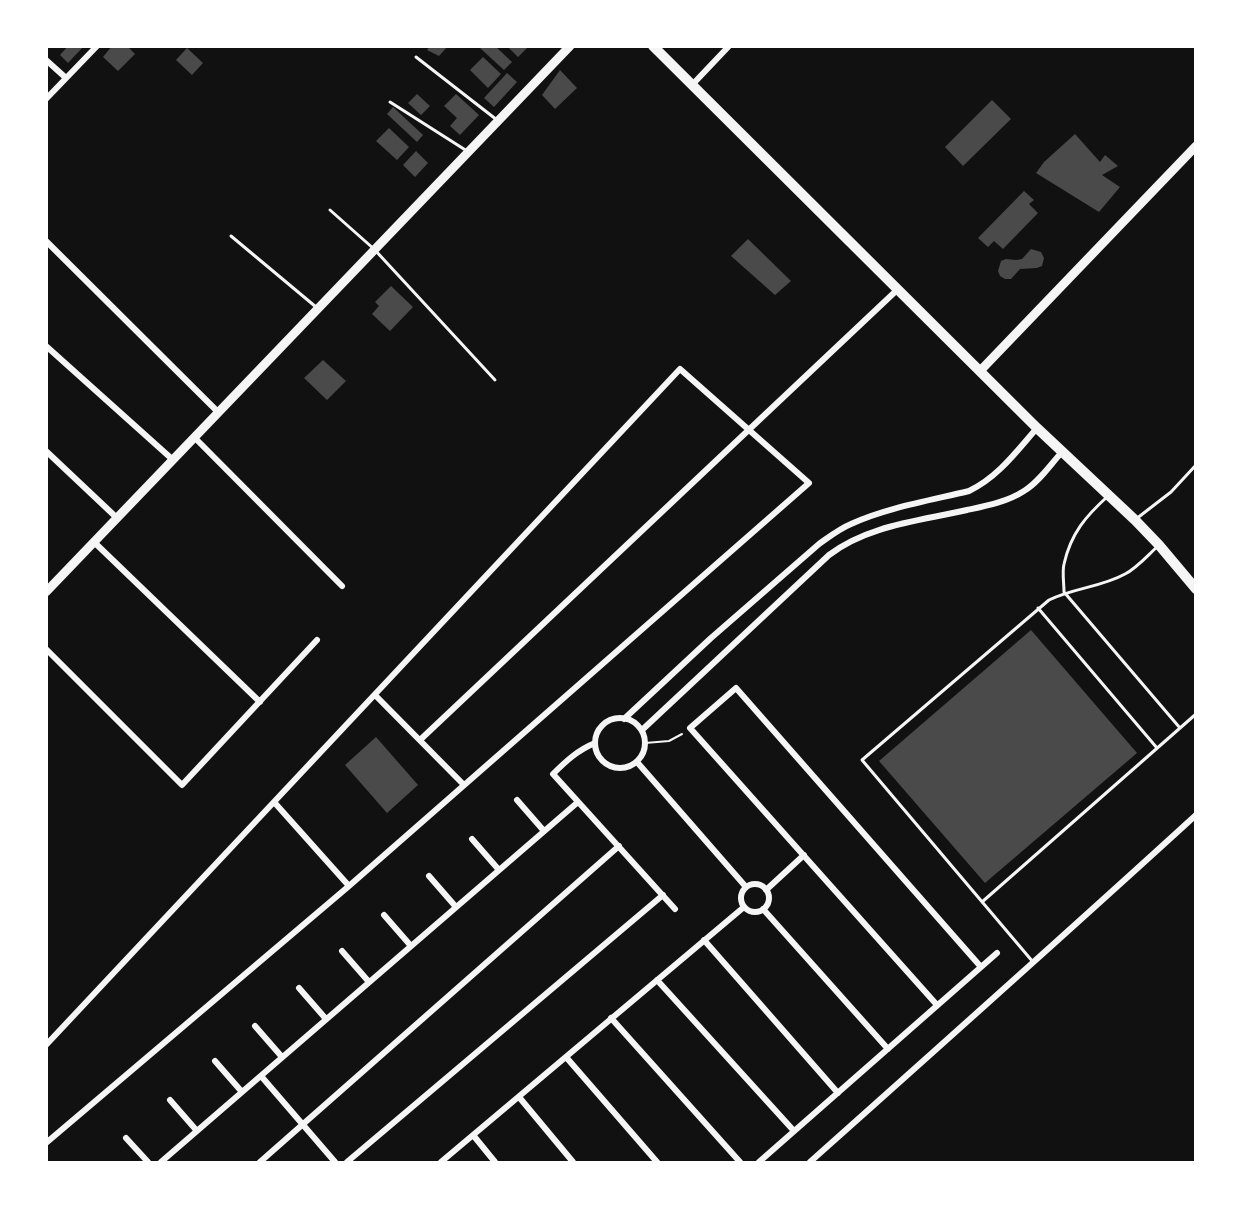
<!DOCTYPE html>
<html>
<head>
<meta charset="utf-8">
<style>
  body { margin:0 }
  #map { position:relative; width:1242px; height:1209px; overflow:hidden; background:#111; font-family:"Roboto Condensed",sans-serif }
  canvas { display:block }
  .frame { position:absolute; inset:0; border:48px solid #fff; pointer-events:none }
</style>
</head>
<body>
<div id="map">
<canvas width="1242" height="1209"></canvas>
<div class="frame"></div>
</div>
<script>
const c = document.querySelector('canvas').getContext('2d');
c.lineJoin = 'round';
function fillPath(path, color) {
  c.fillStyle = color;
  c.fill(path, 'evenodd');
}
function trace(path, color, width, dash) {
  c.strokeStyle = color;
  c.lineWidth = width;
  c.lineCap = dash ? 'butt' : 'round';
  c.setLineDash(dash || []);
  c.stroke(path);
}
const building = new Path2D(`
  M68,46H84L68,63L60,55Z
  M112,46H127L135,54L118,71L103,57Z
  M430,46H448L439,56L427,50Z
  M482,46H495L512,62L504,70L480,48Z
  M507,46H529L518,57Z
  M187,48L203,63L192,75L176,60Z
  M483,57L501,74L488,88L470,70Z
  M560,70L577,88L555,109L542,95Z
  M507,73L517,82L494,107L484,98Z
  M417,94L430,106L421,115L408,103Z
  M456,94L479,115L460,135L450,126L457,118L444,106Z
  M992,100L1011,119L963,166L945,147Z
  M393,107L423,135L417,142L387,114Z
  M389,128L409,147L397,160L376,141Z
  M1075,134L1100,162L1105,155L1118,166L1102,175L1120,187L1099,212L1036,173L1044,162Z
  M416,151L428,163L415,177L403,165Z
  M1024,191L1034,200L1029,204L1038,213L1003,249L994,241L988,247L978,238Z
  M748,239L791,281L775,295L731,256Z
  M1031,249L1041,252L1044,258L1042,266L1037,268L1020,269L1011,279H1005L1000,276L998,271L1001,261L1006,259L1016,260L1022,259Z
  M391,286L413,307L390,331L372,314L379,306L375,302Z
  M323,360L346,381L327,400L304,378Z
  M1031,630L1137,753L985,883L879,761Z
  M376,737L418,785L387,813L345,765Z`);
const path = new Path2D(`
  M645,743L669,741L682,734`);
const service = new Path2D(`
  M416,57L497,120
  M390,102L467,151
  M330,210L374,249L495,380
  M231,236L316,307
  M1108,496C1086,516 1071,533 1064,564C1062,572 1064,583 1064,592L1180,728
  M1136,519L1171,492L1196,465
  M1038,608L1157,748
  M982,902L1196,714
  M1033,962L862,760L1049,600C1073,588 1102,587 1125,574C1137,568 1148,555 1158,546`);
const minor = new Path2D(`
  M46,60L66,78
  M692,85L729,46
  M46,99L97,46
  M46,241L218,412
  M46,346L172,459
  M194,437L342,586
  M46,451L117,518
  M94,542L260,702
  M46,649L182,785L317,640
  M375,695L463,784
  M595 743a25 25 0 1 1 50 0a25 25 0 1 1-50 0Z
  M624,719L711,638L819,544C829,537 839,529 851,524C885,508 932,500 969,491C998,477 1016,452 1037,428
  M642,730L829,555C868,525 920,521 967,510C986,506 1007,502 1024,491C1039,482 1050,465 1062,452
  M420,740L897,290
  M595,743C578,750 566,761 553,774L675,909
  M637,762L746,887
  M517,800L544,831
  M274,802L349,886
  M472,839L499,870
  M429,876L456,907
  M741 898a14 14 0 1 1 28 0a14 14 0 1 1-28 0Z
  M766,890L804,855
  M763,909L888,1049
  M384,915L411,946
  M704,940L838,1093
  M342,951L369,982
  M657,980L794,1131
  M299,988L326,1019
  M937,1005L690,728L736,688L981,967
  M611,1018L740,1162
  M255,1026L282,1057
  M46,1045L680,369L809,483L349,886L46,1143
  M566,1057L657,1162
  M215,1061L242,1092
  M261,1076L335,1162
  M519,1097L573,1162
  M170,1100L197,1131
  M473,1135L495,1162
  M126,1138L148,1162
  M161,1162L578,802
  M260,1162L619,846
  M347,1162L663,895
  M441,1162L744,907
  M759,1162L997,953
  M810,1162C939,1047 1068,932 1196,815`);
const secondary = new Path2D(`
  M980,371L1196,146
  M46,592L570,46`);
const trunk = new Path2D(`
  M653,46L1037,428L1135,520L1159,545L1196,589`);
fillPath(building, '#4a4a4a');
trace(path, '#f5f5f5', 2);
trace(service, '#f5f5f5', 3);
trace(minor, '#f5f5f5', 6);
trace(secondary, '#f5f5f5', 9);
trace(trunk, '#f5f5f5', 10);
</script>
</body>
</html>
